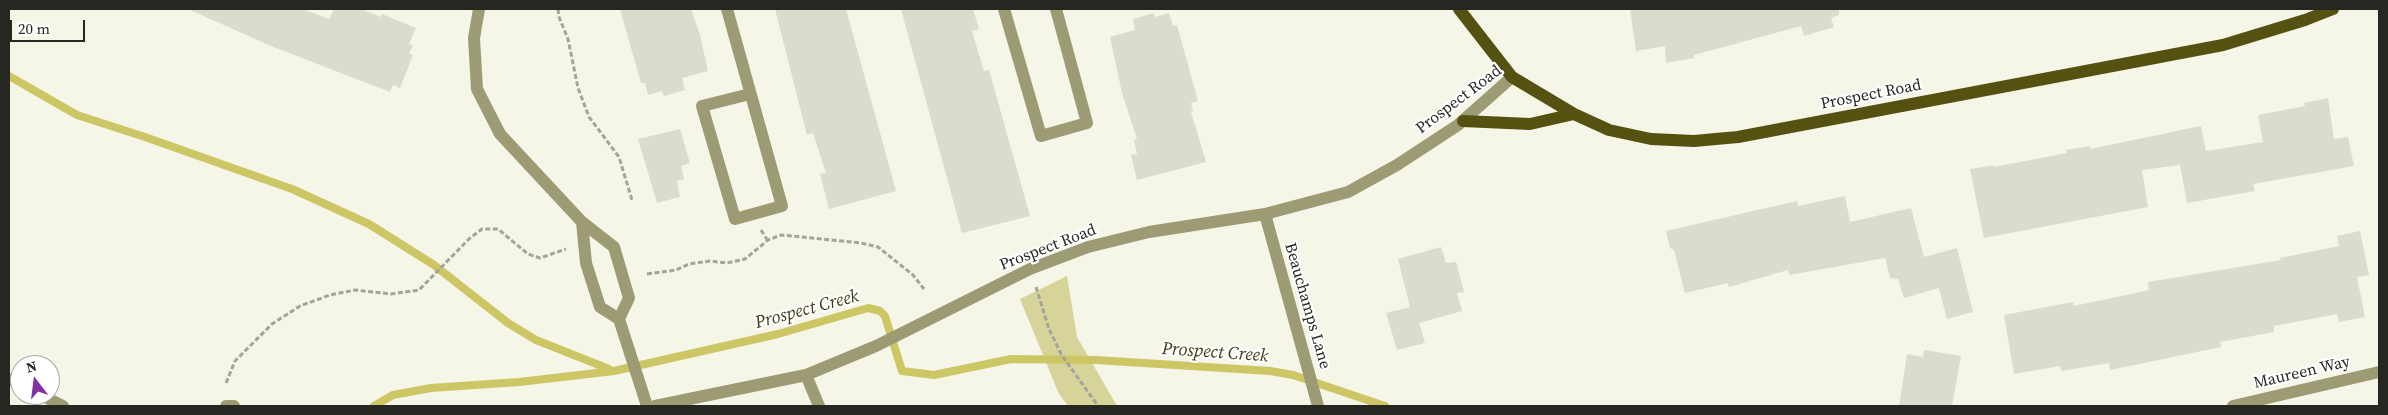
<!DOCTYPE html>
<html>
<head>
<meta charset="utf-8">
<style>
  body { margin:0 }
  #map { position:relative; width:2388px; height:415px; overflow:hidden; background:#f5f5e8; font-family:"Source Serif 4",serif }
  canvas { display:block }
  .frame { position:absolute; inset:0; border:10px solid #272722; pointer-events:none }
  .north { position:absolute; left:10px; top:355px; width:50px; height:50px; box-sizing:border-box; background:#fff; border:1px solid #a9a9a7; border-radius:50%; rotate:345deg; font-size:14px; font-weight:700; line-height:20px; text-align:center; color:#272722 }
  .north::after { content:''; display:block; margin:auto; width:18px; height:22px; background:#8432a1; clip-path:polygon(50% 0,100% 100%,50% 72%,0 100%) }
  .scale { position:absolute; left:10px; top:20px; width:75px; height:22px; box-sizing:border-box; border:2px solid #272722; border-top:0; padding-left:6px; font-size:15px; line-height:18px; white-space:nowrap; color:#272722; -webkit-text-stroke:4px #fff; paint-order:stroke }
</style>
</head>
<body>
<div id="map">
<canvas width="2388" height="415"></canvas>
<div class="frame"></div>
<div class="north">N</div>
<div class="scale">20 m</div>
</div>
<script>
const c = document.querySelector('canvas').getContext('2d');
c.lineJoin = 'round';
function fillPath(path, color) {
  c.fillStyle = color;
  c.fill(path, 'evenodd');
}
function trace(path, color, width, dash) {
  c.strokeStyle = color;
  c.lineWidth = width;
  c.lineCap = dash ? 'butt' : 'round';
  c.setLineDash(dash || []);
  c.stroke(path);
}
function drawText(font, color, halo, rows, align = 'center') {
  c.font = font + ' "Source Serif 4",serif';
  c.lineWidth = 4.5;
  c.setLineDash([]);
  c.textBaseline = 'middle';
  c.strokeStyle = halo;
  c.fillStyle = color;
  for (const [text, x, y, turn = 0] of rows) {
    c.save();
    c.translate(x, y);
    c.rotate((+turn || 0) * Math.PI / 180);
    c.textAlign = isNaN(turn) ? turn : align;
    if (halo) c.strokeText(text, 0, 0);
    c.fillText(text, 0, 0);
    c.restore();
  }
}
const green = new Path2D(`
  M1067,276L1077,337L1117,406H1068L1059,394L1020,299Z`);
const stream = new Path2D(`
  M9,76L77,115L145,137L292,189L369,224L434,265L508,323L536,340L609,369
  M374,406L393,395L431,388L519,382L614,371L778,334L868,308L880,311L885,316L902,371L934,375L1011,359L1096,360L1270,371L1293,375L1385,406`);
const building = new Path2D(`
  M188,9H303L329,19L334,9H361L381,17L382,14L416,28L409,44L413,45L409,54L413,55L400,88L393,85L390,92L271,46Z
  M620,9H691L700,35L708,71L682,78L685,90L664,96L662,91L648,95L645,83H641Z
  M775,9H846L896,191L829,209L820,174L826,173L813,133L807,135Z
  M901,9H973L979,29L972,31L984,71L989,70L1030,216L962,233Z
  M1630,9H1839V15L1831,18L1834,27L1804,36L1801,26L1694,55V58L1666,63L1665,46L1636,51Z
  M1154,13L1155,17L1169,13L1173,26L1177,25L1198,101L1191,103L1193,111L1191,112L1206,162L1137,180L1131,155L1137,154L1134,140L1137,139L1122,93L1110,37L1135,30L1133,19Z
  M2328,98L2334,139L2348,137L2354,166L2253,184L2255,191L2187,203L2180,165L2142,170L2148,207L1984,238L1970,169L1994,165V167L2067,153L2066,150L2090,146V149L2201,126L2206,151L2263,142L2258,115L2305,106L2304,103Z
  M680,129L690,163L681,166L684,179L677,181L680,197L657,203L638,139Z
  M1845,196L1850,222L1911,208L1924,257L1957,248L1973,312L1947,319L1939,288L1904,298L1898,279L1890,278L1885,258L1789,275L1788,270L1729,287L1728,283L1685,293L1674,250L1670,248L1666,231L1797,201L1798,206Z
  M2360,231L2369,275L2357,277L2365,317L2339,322L2337,314L2274,326V332L2220,342L2221,347L2110,370L2109,363L2061,371L2060,366L2014,374L2004,315L2073,302L2074,306L2149,290L2148,282L2281,260L2280,258L2339,246L2337,236Z
  M1441,247L1446,263L1456,262L1464,292L1457,293L1462,311L1419,323L1425,343L1397,350L1386,313L1410,307L1398,259Z
  M1924,350L1961,356L1952,406H1899L1907,354L1923,357Z`);
const path = new Path2D(`
  M558,9L559,17L568,39L578,88L589,117L619,157L632,200
  M761,230L768,241
  M647,274L676,270L689,264L710,261L727,263L745,259L768,240L781,235L861,243L878,247L913,275L924,289
  M1036,287L1049,329L1061,354L1098,406
  M226,383L235,361L272,324L300,306L330,295L355,290L391,294L419,290L469,239L482,229H498L528,254L540,258L566,249`);
const minor = new Path2D(`
  M479,9L474,38L477,89L500,134L582,222L614,247L629,298L619,319
  M727,9L782,206L735,219L702,106L750,94
  M1004,9L1041,136L1087,123L1056,9
  M1265,214L1318,406
  M582,222L586,263L600,307L619,319L647,406
  M806,375L819,406
  M9,379L20,385
  M41,395L63,406
  M226,406H234
  M655,406L806,375L876,346L1030,269L1088,247L1149,232L1265,214L1348,192L1397,165L1458,125L1512,77
  M2233,406L2379,372`);
const major = new Path2D(`
  M1459,9L1512,77L1574,114L1609,130L1651,139L1694,141L1738,137L2223,45L2305,20L2333,9
  M1463,121L1530,124L1574,114`);
const streetNames = [
  ["Prospect Road",1871,95,-11],
  ["Prospect Road",1459,100,-37],
  ["Prospect Road",1048,248,-21],
  ["Beauchamps Lane",1307,306,74],
  ["Maureen Way",2302,373,-13]
];
const waterNames = [
  ["Prospect Creek",807,310,-15],
  ["Prospect Creek",1215,353,4]
];
fillPath(green, '#d7d49a');
trace(stream, '#ccc665', 8);
fillPath(building, '#dbdbce');
trace(path, '#a4a49a', 3, [5, 2.5]);
trace(minor, '#9c9b74', 12);
trace(major, '#555111', 12);
drawText('16px', '#272722', '#fff', streetNames);
drawText('italic 18px', '#3e3b11', '#fff', waterNames);
</script>
</body>
</html>
